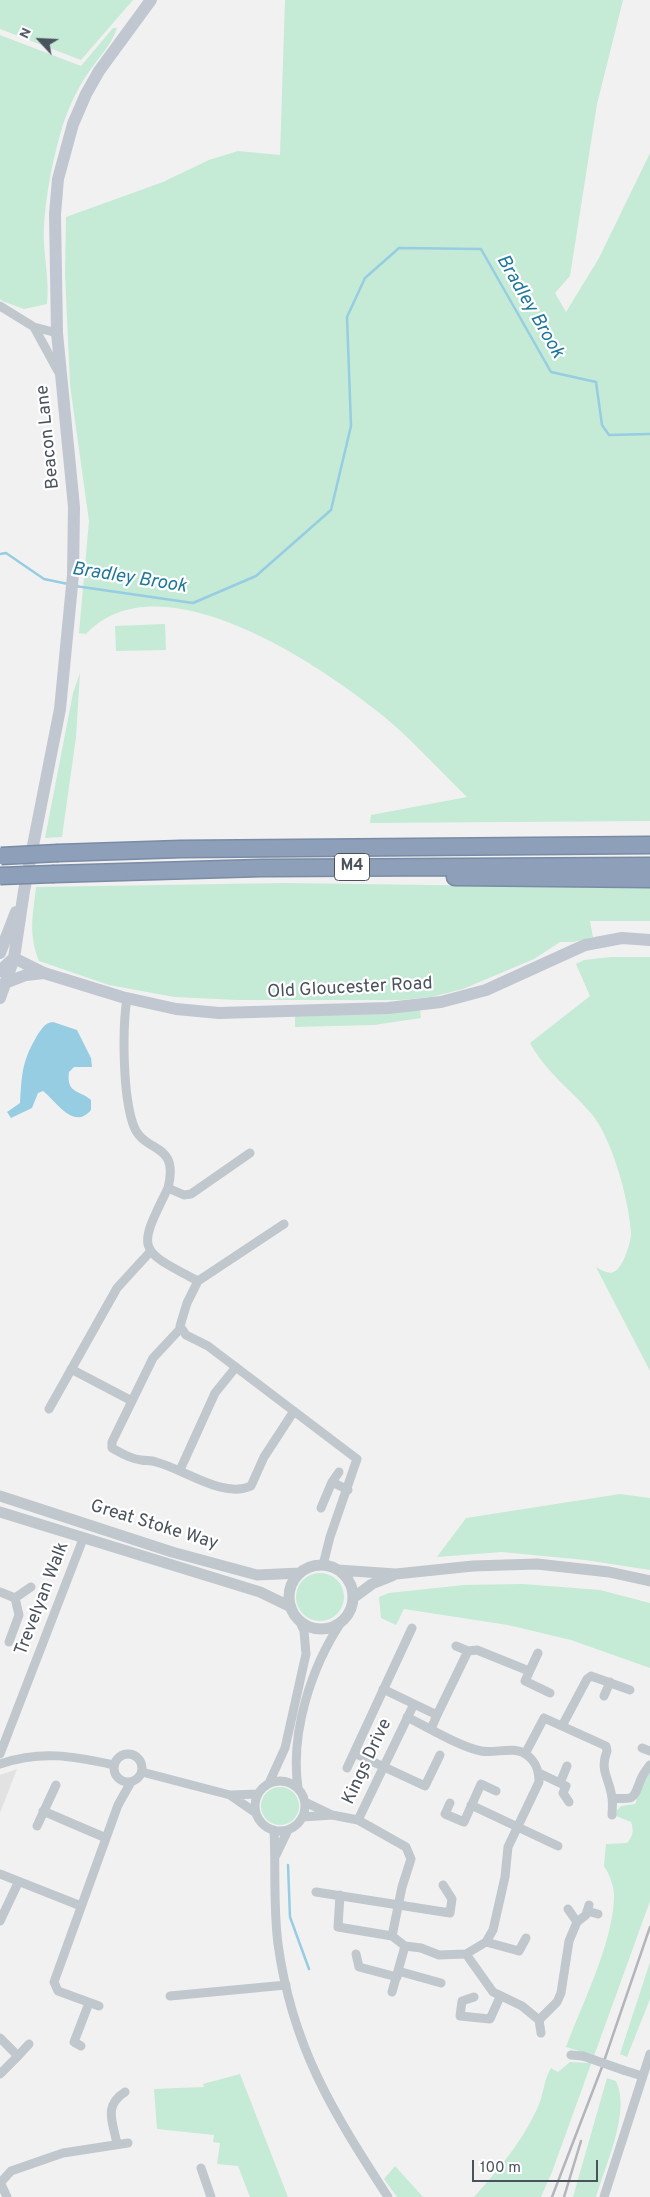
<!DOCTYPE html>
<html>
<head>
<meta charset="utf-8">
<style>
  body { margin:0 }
  #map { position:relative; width:650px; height:2197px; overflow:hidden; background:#f2f1f1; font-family:Overpass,sans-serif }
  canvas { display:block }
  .north { position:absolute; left:15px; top:15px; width:50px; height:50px; -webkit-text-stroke:4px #fff; paint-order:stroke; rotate:295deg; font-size:14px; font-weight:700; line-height:20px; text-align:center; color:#4a525c }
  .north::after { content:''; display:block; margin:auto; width:18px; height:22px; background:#4a525c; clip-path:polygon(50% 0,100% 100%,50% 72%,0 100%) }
  .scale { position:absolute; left:472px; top:2160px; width:126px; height:22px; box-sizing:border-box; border:2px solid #4a525c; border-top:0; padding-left:6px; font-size:15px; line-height:18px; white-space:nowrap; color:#4a525c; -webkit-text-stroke:4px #fff; paint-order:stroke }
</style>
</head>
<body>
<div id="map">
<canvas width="650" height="2197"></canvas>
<div class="north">N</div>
<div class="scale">100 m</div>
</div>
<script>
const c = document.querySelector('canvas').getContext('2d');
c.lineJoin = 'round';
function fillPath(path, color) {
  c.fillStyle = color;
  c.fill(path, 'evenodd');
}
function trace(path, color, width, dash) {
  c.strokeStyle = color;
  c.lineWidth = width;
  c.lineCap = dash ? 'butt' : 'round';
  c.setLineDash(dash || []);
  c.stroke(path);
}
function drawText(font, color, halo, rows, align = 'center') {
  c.font = font + ' Overpass,sans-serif';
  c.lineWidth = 4.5;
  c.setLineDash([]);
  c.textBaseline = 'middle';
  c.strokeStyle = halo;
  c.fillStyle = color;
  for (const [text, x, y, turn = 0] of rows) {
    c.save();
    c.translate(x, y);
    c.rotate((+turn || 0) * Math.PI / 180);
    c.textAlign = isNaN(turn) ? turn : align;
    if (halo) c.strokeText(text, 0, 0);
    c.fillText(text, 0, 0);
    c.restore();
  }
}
const education = new Path2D(`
  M17,1769L0,1813V1775Z`);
const green = new Path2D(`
  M0,0H133L81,60L0,29Z
  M285,0H623L597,104L570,276L555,293L566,312L599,258L650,153V821L370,823L371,815L467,797C438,769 409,736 377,711C314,661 158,557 86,634L79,633L89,521L70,385L65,273L66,217L163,182L209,160L238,151L280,155Z
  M113,28H117C112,44 100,56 91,69C77,88 66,112 60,135C52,163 46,195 44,225C42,251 50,278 47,304L24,309L2,301L0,299V35L81,66Z
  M165,624L166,650L116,651L115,626Z
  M80,673L76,737L62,837L45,838L73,693Z
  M284,883L650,888V921H590L593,937L573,942H560L534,959L463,989L431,997L401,1000H238L174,997L109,985L39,961C28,933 33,916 36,887Z
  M611,957H650V1371L596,1267C611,1276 616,1275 624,1259C627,1252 631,1241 631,1233C629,1200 612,1137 590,1112C570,1089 545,1071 530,1043L590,996L576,964L584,960Z
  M420,1009L421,1018L374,1025L295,1027V1013Z
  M620,1494L650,1498V1570L585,1560L502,1552L437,1557L466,1518Z
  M296 1597a24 24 0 1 1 48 0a24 24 0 1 1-48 0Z
  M523,1584L600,1590L650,1603V1668L571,1640L508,1625L404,1609L396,1625L381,1618L379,1597L389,1593L464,1585Z
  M650,1773V1901L552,2172L541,2197H474C499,2169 521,2143 537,2109C544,2095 543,2081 551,2068L558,2072L570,2062L589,2063L592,2055L566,2047C582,2004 612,1945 614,1899C615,1889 610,1875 604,1866L606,1844L627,1843C633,1836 634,1831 631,1822L616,1816L617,1810L621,1806L635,1804L646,1776Z
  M261 1806a19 19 0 1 1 38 0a19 19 0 1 1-38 0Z
  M650,1962V1999L627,2057L620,2054Z
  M240,2074L288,2197H250L238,2166L217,2164L220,2143L213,2142L214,2135L157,2129L154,2089L204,2087L203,2084Z
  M607,2078L616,2081C631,2111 605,2166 596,2197H573Z
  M395,2166L423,2197H397L384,2179Z`);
const water = new Path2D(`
  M53,1022L77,1030L91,1058L92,1067H74L69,1072C66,1094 80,1090 91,1100V1110C74,1131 56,1101 43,1091L38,1093L32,1108L11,1118L7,1112L20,1103C22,1072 22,1061 38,1034C43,1028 44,1023 53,1022Z`);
const stream = new Path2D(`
  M0,554L6,553L44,579L68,584
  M75,586L193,603L256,576L331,510L351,426L347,317L365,278L399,248L481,249L551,372L596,382L602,425L609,435L650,434
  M288,1865L290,1917L309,1969`);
const minor = new Path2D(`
  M0,306L34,327L57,333
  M34,327L58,371
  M127,998C122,1030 123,1095 133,1124C143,1155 180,1140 168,1188
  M284,1224L198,1281L187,1303L180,1326L186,1335L208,1346L357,1459L330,1537L323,1565
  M198,1281C137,1249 137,1251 168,1188L184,1195L191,1194L250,1153
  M181,1328L153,1358L112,1442V1448C121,1453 130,1459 141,1460C146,1461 151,1460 156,1462C184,1469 223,1499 251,1486L264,1457L294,1411
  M71,1369L132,1401
  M49,1409L117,1288L150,1252
  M180,1470L215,1393L236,1367
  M332,1482L339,1472
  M321,1508L332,1482L348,1490
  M0,1592L15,1598L31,1587
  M9,1642L19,1615L15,1598
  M456,1646L468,1651
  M538,1653L525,1681L550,1693
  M383,1689L414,1704
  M604,1696L610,1682
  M437,1715L468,1651L477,1650L529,1671
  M562,1726L587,1679L591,1676L630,1690
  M642,1748L650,1751
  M354,1753L425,1786L440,1755
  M114 1768a14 14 0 1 1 28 0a14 14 0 1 1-28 0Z
  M0,1754L83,1539
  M525,1754L544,1718L606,1746L607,1751C599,1771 610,1779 612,1798C613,1804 612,1810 612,1815
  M0,1764C41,1750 73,1756 114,1765
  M347,1768L412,1628
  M142,1772L230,1795
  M539,1773L566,1786L563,1793L569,1802
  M255 1806a25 25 0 1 1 50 0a25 25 0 1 1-50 0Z
  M269,1783L285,1748L306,1654L304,1631L299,1620
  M560,1783L567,1766
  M298,1788C290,1733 311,1667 342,1621
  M612,1798C636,1800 633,1799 641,1779C643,1774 647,1769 650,1765
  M305,1802L330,1814
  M450,1803L445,1814L464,1822L481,1784L496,1791
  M471,1805L558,1846
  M43,1811L106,1838
  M256,1813L230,1795L258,1794
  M303,1817L332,1815L358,1820L406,1847L411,1859L402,1887L392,1936L405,1946L421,1948L439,1955L466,1954L486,1942L493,1930L505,1877L508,1847L539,1782C539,1770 536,1762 527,1755C514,1745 496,1754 481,1751C460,1747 427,1727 407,1717
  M358,1820L414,1704L437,1715L431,1729
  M37,1826L56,1785
  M274,1830C276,1868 273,1905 278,1944C292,2047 333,2112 388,2197
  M276,1855L288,1830
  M0,1874L81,1906
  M316,1892L450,1913L452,1899L443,1885
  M340,1895L338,1927L392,1936
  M568,1909L577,1922
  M587,1911L598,1914
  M0,1921L18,1883
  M486,1942L519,1951L526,1938
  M356,1954L359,1967L397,1977
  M466,1954L493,1992L522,2006L539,2020L541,2033
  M398,1971L441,1983
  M392,1992L405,1946
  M170,1996L286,1985
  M474,1997L462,2001L460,2016L490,2019L500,1997
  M99,2006L58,1991L54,1982L118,1805L131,1782
  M539,2020L557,2002L561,1993L569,1941L577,1922L586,1915L589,1905
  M0,2038L18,2056L29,2044
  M81,2046L74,2042L89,2003
  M571,2055L583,2056
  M623,2070L642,2076
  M0,2074L18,2056
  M117,2144C113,2122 103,2106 125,2092
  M201,2168L211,2197
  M0,2182L7,2197
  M1,2182L11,2171L63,2153L128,2143
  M604,2197L650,2054`);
const tertiary = new Path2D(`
  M0,1496L172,1552L257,1575L300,1573
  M0,1512L260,1592L291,1607
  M289 1597a32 32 0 1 1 64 0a32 32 0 1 1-64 0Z
  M338,1570L396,1574L473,1566L537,1564L609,1572L650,1581
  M353,1598L372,1584L392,1576`);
const secondary = new Path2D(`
  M0,953L16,912
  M0,971L14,958L44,973L122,997L176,1009L219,1013L388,1008L441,1002L486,990L585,945L622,938L650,940
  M5,983L26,975L44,973
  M0,998L14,958L24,891L60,709L73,575L74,507L57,333L55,214L58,179L73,124L86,94L99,71L151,0`);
const motorway = new Path2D(`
  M58,853L181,849L650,845
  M54,874L261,868L650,866
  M455,877L650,879`);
const rail = new Path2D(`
  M552,2197L602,2067L650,1927
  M564,2197L581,2141`);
const minorBridge = new Path2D(`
  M583,2056L623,2070`);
const motorwayBridge = new Path2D(`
  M1,856L58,853
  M0,876L54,874`);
const shields = [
  [352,867,35]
];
const shieldNames = [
  ["M4",352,867]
];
const streetNames = [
  ["Beacon Lane",49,437,-96],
  ["Old Gloucester Road",350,989,-3],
  ["Great Stoke Way",154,1526,17],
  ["Trevelyan Walk",43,1599,-69],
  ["Kings Drive",368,1762,-65]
];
const waterNames = [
  ["Bradley Brook",529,307,60],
  ["Bradley Brook",129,579,9]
];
fillPath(education, '#e3e2e2');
fillPath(green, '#c5ead6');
fillPath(water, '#97cde2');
trace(stream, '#97cde2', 2.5);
trace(motorway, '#798ba5', 19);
trace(minor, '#c0c7cd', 9);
trace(tertiary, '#c0c7cd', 11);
trace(secondary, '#c1c7d1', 12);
trace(motorway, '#8ea0b9', 16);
trace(rail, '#b3b5ba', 2.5);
trace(motorwayBridge, '#798ba5', 19, []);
trace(minorBridge, '#c0c7cd', 9);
trace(motorwayBridge, '#8ea0b9', 16);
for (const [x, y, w] of shields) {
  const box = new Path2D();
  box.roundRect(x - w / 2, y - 13.5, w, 27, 4);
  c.fillStyle = '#fff';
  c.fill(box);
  trace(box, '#4a525c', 1);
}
drawText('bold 16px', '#4a525c', null, shieldNames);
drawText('18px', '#4a525c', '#fff', streetNames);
drawText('italic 19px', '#1e779b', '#fff', waterNames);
</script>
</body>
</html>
